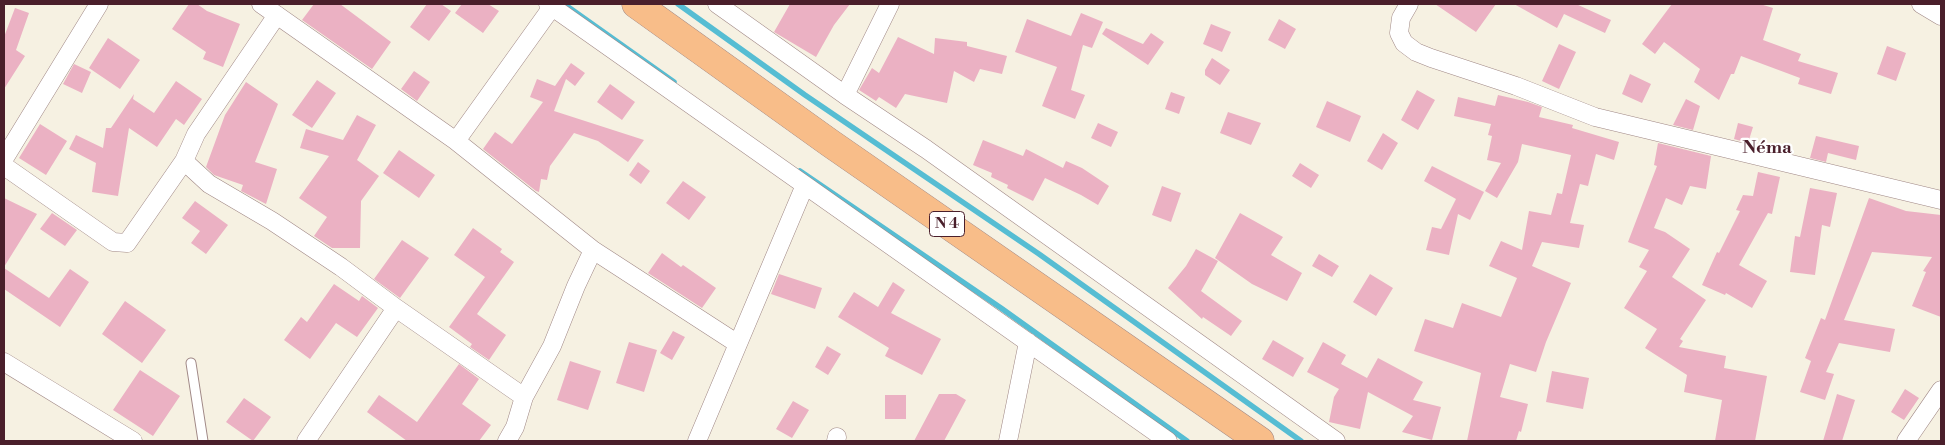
<!DOCTYPE html>
<html>
<head>
<meta charset="utf-8">
<style>
  body { margin:0 }
  #map { position:relative; width:1945px; height:445px; overflow:hidden; background:#f6f1e2; font-family:"Libre Bodoni",serif }
  canvas { display:block }
  .frame { position:absolute; inset:0; border:5px solid #4a1f2b; pointer-events:none }
</style>
</head>
<body>
<div id="map">
<canvas width="1945" height="445"></canvas>
<div class="frame"></div>
</div>
<script>
const c = document.querySelector('canvas').getContext('2d');
c.lineJoin = 'round';
function trace(path, color, width, dash) {
  c.strokeStyle = color;
  c.lineWidth = width;
  c.lineCap = dash ? 'butt' : 'round';
  c.setLineDash(dash || []);
  c.stroke(path);
}
function fillPath(path, color) {
  c.fillStyle = color;
  c.fill(path, 'evenodd');
}
function drawText(font, color, halo, rows, align = 'center') {
  c.font = font + ' "Libre Bodoni",serif';
  c.lineWidth = 4.5;
  c.setLineDash([]);
  c.textBaseline = 'middle';
  c.strokeStyle = halo;
  c.fillStyle = color;
  for (const [text, x, y, turn = 0] of rows) {
    c.save();
    c.translate(x, y);
    c.rotate((+turn || 0) * Math.PI / 180);
    c.textAlign = isNaN(turn) ? turn : align;
    if (halo) c.strokeText(text, 0, 0);
    c.fillText(text, 0, 0);
    c.restore();
  }
}
const stream = new Path2D(`
  M564,4L674,82
  M678,4L805,95L1039,254L1301,441
  M800,171L1001,308L1187,441`);
const building = new Path2D(`
  M189,4H197L207,11L240,24L223,67L203,59L206,52L172,29Z
  M314,4H340L391,42L372,69L302,20Z
  M427,4H441L451,11L429,41L410,27Z
  M462,4H488L499,11L483,33L455,13Z
  M790,4H850L834,25L816,57L774,32Z
  M1435,4H1496L1476,32Z
  M1514,4H1576L1611,20L1605,33L1564,14L1557,28Z
  M1672,4H1760L1773,8L1763,40L1801,54L1798,61L1838,73L1831,94L1798,84L1800,78L1741,56L1734,74H1731L1719,100L1694,82L1700,69L1664,42L1655,54L1642,44Z
  M15,8L29,13L16,50L25,56L4,89V37Z
  M1081,13L1103,22L1092,48L1083,45L1071,90L1085,95L1075,119L1042,106L1057,67L1015,52L1027,19L1071,36Z
  M1279,19L1296,29L1285,49L1268,40Z
  M1211,24L1231,32L1222,52L1203,44Z
  M1106,28L1143,44L1151,33L1164,42L1148,65L1102,34Z
  M898,37L934,54L935,38L967,42V46L1007,56L1002,74L980,69L974,82L954,71L947,103L905,94L896,108L879,97L876,101L859,90L872,68L879,73Z
  M108,38L140,60L120,89L89,68Z
  M1559,44L1576,52L1559,89L1542,81Z
  M1887,46L1906,53L1896,81L1877,74Z
  M1212,58L1230,70L1220,85L1205,75V70Z
  M571,63L585,73L575,86L566,79L554,111L644,140L628,162L598,141L574,133L550,166L547,180L541,179L539,192L536,191L483,149L495,132L512,144L543,102L530,97L537,79L555,86Z
  M74,64L91,72L82,93L63,84Z
  M414,71L430,82L417,101L401,89Z
  M1630,74L1651,84L1642,103L1622,94Z
  M317,80L336,93L312,128L292,115Z
  M176,81L202,99L184,125L176,119L157,147L129,128L118,196L92,192L96,163L69,149L76,135L103,148L106,128H111L134,94L133,99L154,113Z
  M246,82L278,104L255,162L277,169L266,204L241,191L243,185L214,175L206,167L225,115Z
  M610,84L635,102L622,120L597,102Z
  M1417,90L1435,100L1418,130L1401,120Z
  M1171,92L1185,97L1179,114L1165,109Z
  M1498,95L1528,102L1542,107L1539,117L1573,125L1572,128L1619,142L1614,160L1596,154L1588,186L1580,184L1570,223L1584,225L1579,248L1542,242L1532,266L1571,283L1546,342L1536,372L1510,364L1500,397L1528,404L1521,432L1519,431L1516,441H1467L1481,373L1414,351L1425,319L1453,328L1462,303L1501,317L1517,278L1489,266L1501,241L1522,250L1529,211L1551,215L1557,193L1562,194L1571,155L1522,144L1518,162L1497,198L1485,191L1501,163L1487,160L1492,136L1488,135L1491,124L1454,116L1458,97L1495,106Z
  M1686,99L1700,106L1693,130L1673,125Z
  M1327,101L1361,116L1350,142L1316,127Z
  M1228,112L1261,123L1251,145L1220,133Z
  M357,115L376,125L357,160L379,176L361,201L360,248H332L314,236L327,217L299,198L329,156L300,148L306,129L343,140Z
  M1098,123L1118,132L1111,147L1091,138Z
  M1738,123L1753,127L1748,143L1734,139Z
  M40,124L67,141L46,175L19,158Z
  M1383,133L1398,143L1382,170L1367,161Z
  M1816,136L1859,146L1856,160L1828,153L1826,162L1810,158Z
  M983,140L1023,156L1026,149L1063,168L1066,161L1082,168L1109,186L1098,205L1081,195L1045,178L1033,201L1007,188L1008,185L991,177L992,173L973,165Z
  M1658,143L1711,156L1706,189L1690,186L1682,205L1666,198L1654,228L1665,232L1690,249L1672,277L1706,300L1680,339L1683,341L1679,347L1726,356L1724,368L1767,376L1755,441H1715L1722,400L1684,392L1687,375L1645,348L1657,329L1624,308L1647,271L1639,267L1649,250L1628,242L1657,166L1654,165Z
  M399,150L435,175L419,198L383,173Z
  M638,162L650,171L641,184L629,175Z
  M1300,163L1319,175L1311,188L1292,176Z
  M1432,166L1484,192L1470,220L1458,214L1449,255L1426,250L1432,227L1441,229L1456,199L1424,181Z
  M1758,172L1780,177L1772,214L1768,213L1739,265L1767,281L1752,308L1726,293L1725,295L1702,285L1717,252L1719,253L1740,211L1736,210L1743,195L1753,196Z
  M683,181L706,197L689,220L666,203Z
  M1162,186L1181,193L1171,222L1152,215Z
  M1810,188L1837,193L1830,227L1822,225L1815,275L1790,272L1795,236L1800,237Z
  M4,198L37,214L4,267Z
  M1869,198L1906,211L1941,215V317L1912,306L1926,272L1923,271L1932,257L1872,252L1844,320L1895,329L1890,352L1839,343L1826,372L1834,374L1825,400L1800,392L1811,361L1805,358L1821,318L1825,320Z
  M195,201L228,225L206,254L191,243L200,231L182,218Z
  M52,213L77,230L65,246L40,229Z
  M1240,213L1283,237L1271,255L1302,273L1287,301L1252,284L1215,258Z
  M473,228L502,249L500,252L514,262L477,314L506,335L489,360L470,347L472,344L449,327L485,277L454,255Z
  M402,240L429,258L400,298L374,279Z
  M1196,249L1218,261L1201,291L1242,321L1231,336L1203,317L1202,319L1168,288L1186,266Z
  M662,253L681,267L683,265L716,288L702,308L648,273Z
  M1319,254L1339,266L1332,277L1312,266Z
  M4,268L49,298L70,269L89,282L60,327L4,289Z
  M779,274L822,288L815,309L771,294Z
  M1370,274L1393,288L1376,316L1353,302Z
  M893,282L905,290L891,313L941,339L922,375L885,356L889,348L838,317L854,292L878,307Z
  M334,284L359,301L362,296L378,308L357,337L336,323L310,359L284,340L301,317L307,322Z
  M125,301L166,330L142,363L102,334Z
  M673,331L685,337L672,360L660,353Z
  M1273,340L1304,358L1293,377L1262,359Z
  M629,342L657,350L644,392L616,383Z
  M1323,342L1346,355L1341,364L1367,378L1378,358L1423,382L1413,400L1441,407L1432,440L1402,432L1413,416L1368,392L1360,429L1329,422L1334,397L1339,389L1307,372Z
  M827,346L841,354L828,375L815,367Z
  M570,361L601,371L588,410L557,400Z
  M459,364L479,379L462,404L491,425L479,441H407L367,412L379,395L417,422Z
  M140,370L180,396L153,436L113,410Z
  M1552,371L1589,378L1583,409L1546,402Z
  M1905,389L1919,398L1904,420L1891,412Z
  M939,394H956L966,400L944,441H914Z
  M1837,394L1855,400L1842,441H1823Z
  M885,395H906V419H885Z
  M244,398L271,417L253,441L226,422Z
  M793,401L809,410L792,438L776,429Z`);
const service = new Path2D(`
  M191,363L203,441`);
const minor = new Path2D(`
  M261,4L456,141L593,250L738,344
  M548,4L1168,441
  M717,4L845,95L926,149L1336,441
  M1409,4L1401,18L1399,33L1404,43L1416,52L1431,58L1516,86L1595,117L1941,200
  M1921,4L1941,16
  M277,15L196,134L184,161L209,184L272,221L341,267L396,308L524,397
  M845,95L890,4
  M456,141L552,7
  M4,159L99,4
  M4,166L113,242L127,243L184,161
  M4,362L133,441
  M306,441L396,308
  M507,441L515,427L524,397L552,346L576,286L593,250
  M697,441L805,185
  M836,441L837,437
  M1008,441L1028,342
  M1906,441L1941,390`);
const trunk = new Path2D(`
  M636,4L830,143L1260,441`);
const shields = [
  [947,224,35]
];
const shieldNames = [
  ["N 4",947,224]
];
const neighbourhoodNames = [
  ["Néma",1767,149]
];
trace(stream, '#56bdd3', 5.5);
fillPath(building, '#ebb1c3');
trace(service, '#a08886', 11);
trace(minor, '#a08886', 19);
trace(trunk, '#a08886', 29);
trace(service, '#fff', 9);
trace(minor, '#fff', 18);
trace(trunk, '#f8bd89', 28);
for (const [x, y, w] of shields) {
  const box = new Path2D();
  box.roundRect(x - w / 2, y - 12.5, w, 25, 4);
  c.fillStyle = '#fff';
  c.fill(box);
  trace(box, '#4a1f2b', 1);
}
drawText('bold 15px', '#4a1f2b', null, shieldNames);
drawText('bold 18px', '#4a1f2b', '#fff', neighbourhoodNames);
</script>
</body>
</html>
